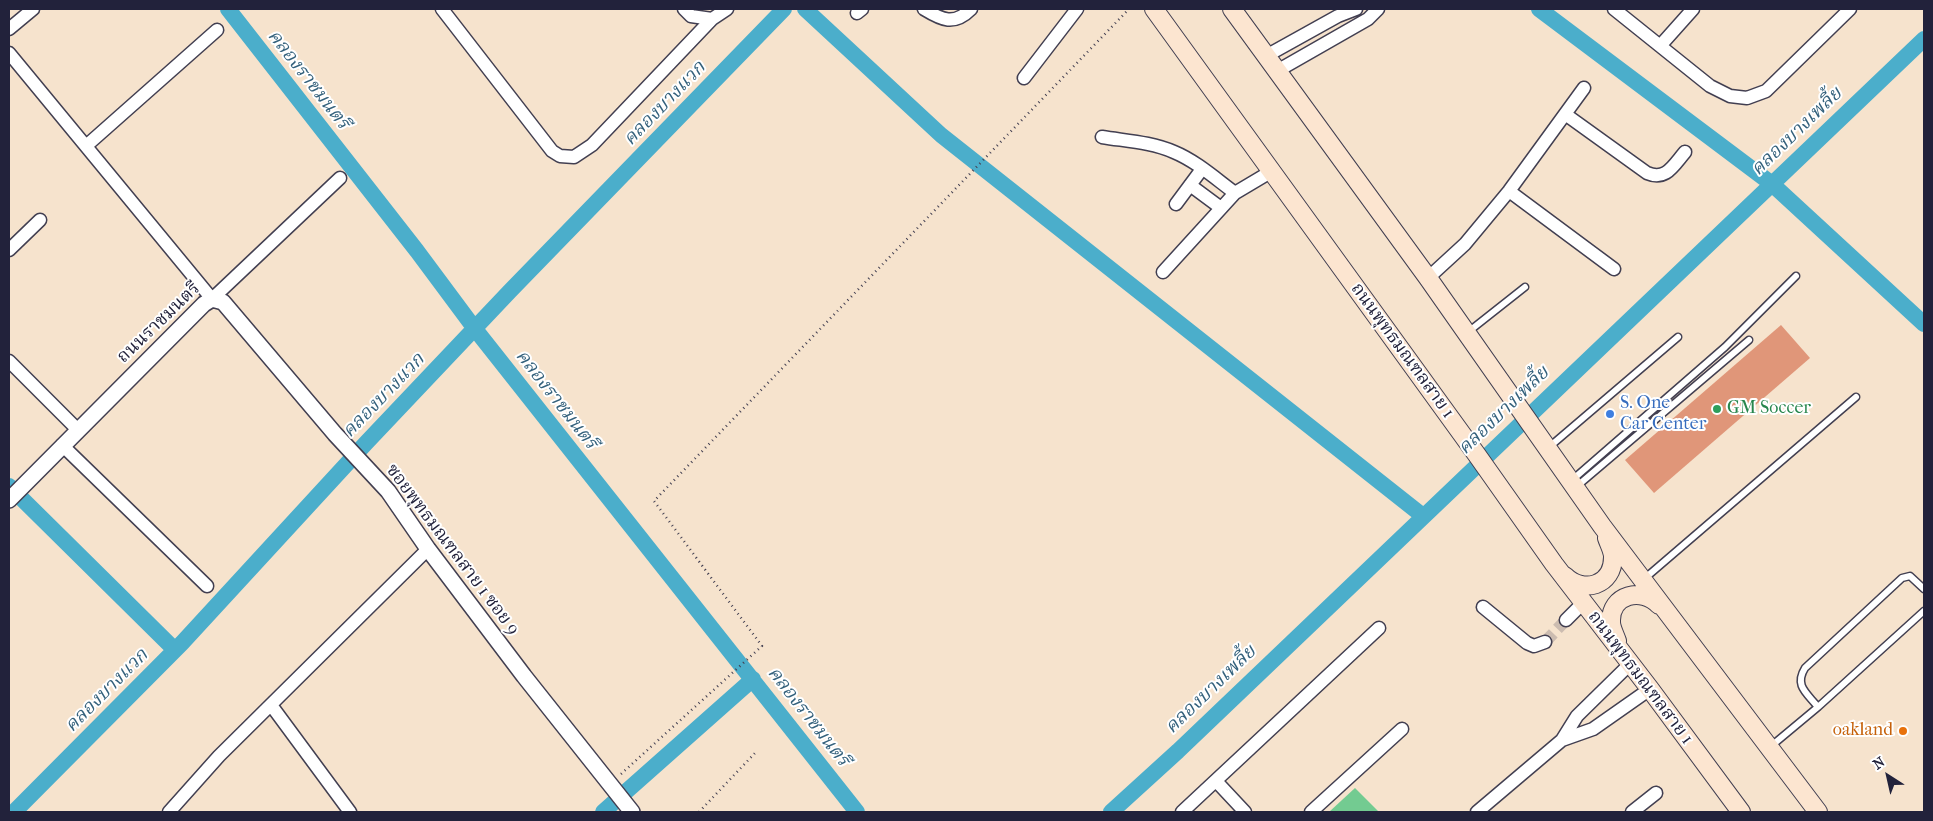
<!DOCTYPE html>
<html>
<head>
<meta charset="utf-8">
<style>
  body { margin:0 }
  #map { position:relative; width:1933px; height:821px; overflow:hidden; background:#f6e3cd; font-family:"IM FELL French Canon",serif }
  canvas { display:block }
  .frame { position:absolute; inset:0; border:10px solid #22223b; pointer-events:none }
  .north { position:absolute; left:1863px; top:751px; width:50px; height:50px; -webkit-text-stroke:4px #fff; paint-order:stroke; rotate:325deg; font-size:14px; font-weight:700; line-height:20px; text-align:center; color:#22223b }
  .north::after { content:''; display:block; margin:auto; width:18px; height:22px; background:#22223b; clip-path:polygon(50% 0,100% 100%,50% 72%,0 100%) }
</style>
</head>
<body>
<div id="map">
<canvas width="1933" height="821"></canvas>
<div class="frame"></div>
<div class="north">N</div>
</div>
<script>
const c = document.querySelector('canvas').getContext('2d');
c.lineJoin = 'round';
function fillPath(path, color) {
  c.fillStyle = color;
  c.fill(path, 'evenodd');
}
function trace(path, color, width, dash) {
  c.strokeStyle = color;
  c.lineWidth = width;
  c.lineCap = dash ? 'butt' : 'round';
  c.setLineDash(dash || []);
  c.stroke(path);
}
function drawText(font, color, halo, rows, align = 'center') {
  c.font = font + ' "IM FELL French Canon","Noto Serif Thai",serif';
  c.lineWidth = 4;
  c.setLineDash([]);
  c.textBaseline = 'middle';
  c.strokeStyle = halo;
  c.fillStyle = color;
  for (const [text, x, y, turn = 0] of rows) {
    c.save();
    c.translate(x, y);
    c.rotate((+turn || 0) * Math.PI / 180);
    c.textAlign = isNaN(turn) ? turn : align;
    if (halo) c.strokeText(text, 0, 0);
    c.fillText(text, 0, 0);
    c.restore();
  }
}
const green = new Path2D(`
  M1355,788L1379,812H1329Z`);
const canal = new Path2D(`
  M228,9L417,251L475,329L857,812
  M805,9L941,135L1423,516
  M1539,9L1772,184L1924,324
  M9,486L175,650
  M14,812L182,643L366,443L510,291L784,9
  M603,812L753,679
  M1111,812L1178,751L1924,39`);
const building = new Path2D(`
  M1781,325L1810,358L1654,493L1625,460Z`);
const minorTunnel = new Path2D(`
  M1545,642L1566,620`);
const path = new Path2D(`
  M621,774L762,646L654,501L1129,9
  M699,812L756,752`);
const service = new Path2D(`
  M1468,332L1525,287
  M1548,448L1678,337
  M1571,481L1725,347L1796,276
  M1576,487L1749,340
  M1644,579L1856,397
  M1818,707C1807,693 1794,686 1805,668L1902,578L1910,576L1924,589
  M1770,747L1818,707L1924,611`);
const minor = new Path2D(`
  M442,9L552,151L560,156L574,157L592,145L712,19L727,9
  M684,9L691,16L712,19
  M924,9C942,20 954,26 971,9
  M1614,9L1710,86L1730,96L1747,98L1766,91L1850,9
  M857,13L862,9
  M9,29L33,9
  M1660,46L1693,9
  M9,53L212,299L340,178
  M1266,56L1338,16L1356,9
  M1277,71L1368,19L1378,9
  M1024,78L1077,9
  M1565,114L1647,173C1666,181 1673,166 1685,152
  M1102,137C1126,141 1151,142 1174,152C1196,161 1216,179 1235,193L1272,171
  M86,146L217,30
  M1190,185L1221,208
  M1509,191L1614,269
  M1176,204L1202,169
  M9,250L40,220
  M1163,272L1235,193
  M1428,278L1465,244L1509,191L1584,88
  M9,361L78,430
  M62,445L207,586
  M1483,607L1527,643L1534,646L1545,642
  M1566,620L1583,603
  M271,705L350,812
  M1562,740L1593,729L1650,689
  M1216,781L1245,812
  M169,812L219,756L428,549
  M1182,812L1379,628
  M1311,812L1402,729
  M1477,812L1562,740L1577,716L1630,664
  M1632,812L1656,793`);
const tertiary = new Path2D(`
  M9,500L204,304L212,299L223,302L335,434L388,491L428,549L524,676L632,812`);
const secondary = new Path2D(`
  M1154,9L1477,455L1554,564L1650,689L1741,812
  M1232,9L1428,278L1602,526L1818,812
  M1565,576C1583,594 1613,586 1613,557C1613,551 1609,544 1607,538
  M1617,641C1615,635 1611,628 1611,622C1610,594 1642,587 1659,605`);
const markers = [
  [1717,409,5,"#2e9e5b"],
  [1610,414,5,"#3f7fe0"],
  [1903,731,5,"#e8710a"]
];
const streetNames = [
  ["ถนนราชมนตรี",159,323,-44],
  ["ถนนพุทธมณฑลสาย 1",1402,351,54],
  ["ซอยพุทธมณฑลสาย 1 ซอย 9",452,550,53],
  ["ถนนพุทธมณฑลสาย 1",1640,678,53]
];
const shopNames = [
  ["S. One",1620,404],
  ["Car Center",1620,425]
];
const leisureNames = [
  ["GM Soccer",1727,409]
];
const foodNames = [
  ["oakland",1893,731]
];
const waterNames = [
  ["คลองราชมนตรี",308,80,52],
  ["คลองบางแวก",665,104,-46],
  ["คลองบางเพลี้ย",1797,132,-44],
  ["คลองบางแวก",384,396,-46],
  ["คลองราชมนตรี",556,400,52],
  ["คลองบางเพลี้ย",1504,411,-44],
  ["คลองบางเพลี้ย",1211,690,-44],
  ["คลองบางแวก",107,691,-45],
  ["คลองราชมนตรี",808,717,52]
];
fillPath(green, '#73cb91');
trace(canal, '#4baecb', 16);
fillPath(building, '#e09679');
trace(minorTunnel, '#ccbcb0', 12, [12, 6]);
trace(service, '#423f51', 9);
trace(minor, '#423f51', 15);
trace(tertiary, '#423f51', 18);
trace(secondary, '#423f51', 20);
trace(path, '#423f51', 2.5, [1, 4]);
trace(service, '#fff', 6);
trace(minor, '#fff', 12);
trace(tertiary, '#fff', 15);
trace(secondary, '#fce5d0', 18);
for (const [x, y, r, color] of markers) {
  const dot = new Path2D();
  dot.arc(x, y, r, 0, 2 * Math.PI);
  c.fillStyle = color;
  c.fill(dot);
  trace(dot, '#fff', 2);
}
drawText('18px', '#22223b', '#fff', streetNames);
drawText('18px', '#366cbe', '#fff', shopNames, 'left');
drawText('18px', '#27864d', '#fff', leisureNames, 'left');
drawText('18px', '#c56008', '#fff', foodNames, 'right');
drawText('italic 19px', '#34617c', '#fff', waterNames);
</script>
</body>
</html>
